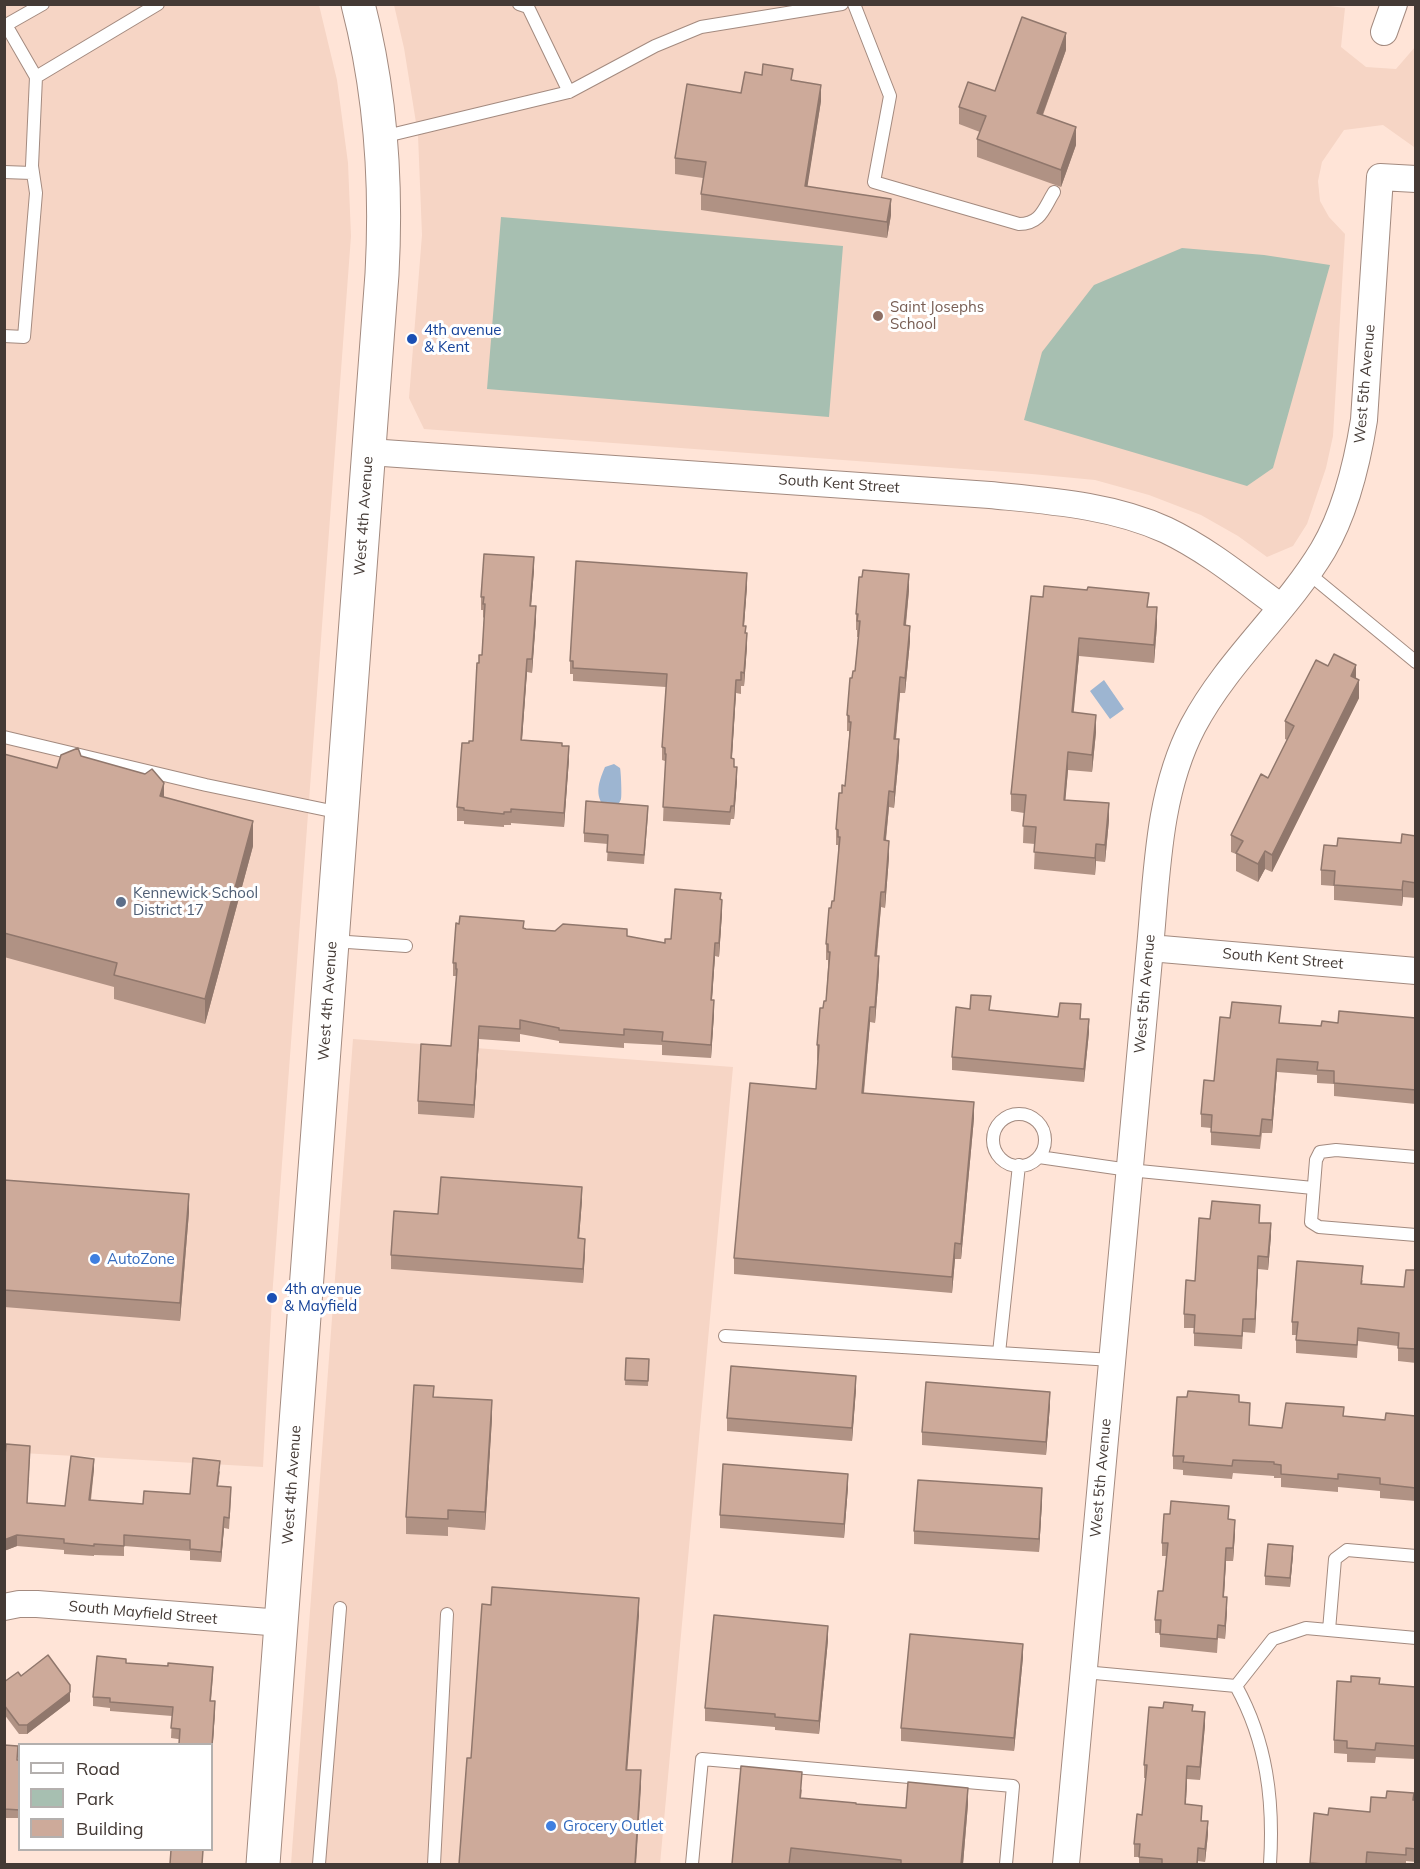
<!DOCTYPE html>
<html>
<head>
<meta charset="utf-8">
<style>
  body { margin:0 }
  #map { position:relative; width:1420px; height:1869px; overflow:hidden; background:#ffe4d7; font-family:Mulish,sans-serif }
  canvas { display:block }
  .frame { position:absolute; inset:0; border:6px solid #443a35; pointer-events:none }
  .legend { position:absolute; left:18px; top:1743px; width:195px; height:108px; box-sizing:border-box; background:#fff; border:2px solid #b4b0ae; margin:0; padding:8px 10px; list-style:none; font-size:18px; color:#443a35 }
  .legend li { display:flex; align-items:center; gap:12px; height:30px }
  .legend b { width:30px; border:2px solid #b4b0ae }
</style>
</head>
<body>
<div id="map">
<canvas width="1420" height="1869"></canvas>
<div class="frame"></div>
<ul class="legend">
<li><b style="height:8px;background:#fff"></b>Road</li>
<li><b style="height:16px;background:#a7bfb1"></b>Park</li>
<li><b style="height:16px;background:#cdaa9a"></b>Building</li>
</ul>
</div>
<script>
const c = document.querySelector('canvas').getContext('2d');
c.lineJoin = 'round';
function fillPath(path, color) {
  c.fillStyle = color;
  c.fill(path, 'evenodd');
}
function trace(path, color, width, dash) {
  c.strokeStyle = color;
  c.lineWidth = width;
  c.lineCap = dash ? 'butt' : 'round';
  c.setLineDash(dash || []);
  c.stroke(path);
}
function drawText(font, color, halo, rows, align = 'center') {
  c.font = font + ' Mulish,sans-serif';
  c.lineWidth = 6;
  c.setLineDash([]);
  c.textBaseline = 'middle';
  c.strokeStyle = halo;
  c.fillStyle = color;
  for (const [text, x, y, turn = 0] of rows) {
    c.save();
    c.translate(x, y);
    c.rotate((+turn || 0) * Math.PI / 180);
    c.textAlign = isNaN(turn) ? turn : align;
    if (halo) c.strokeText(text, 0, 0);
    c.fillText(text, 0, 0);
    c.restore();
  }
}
const built = new Path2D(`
  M1315,4L1345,8L1341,47L1366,67L1396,69L1415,47L1416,128L1414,147L1383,125L1344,130L1322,162L1318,181L1320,201L1329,217L1345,234L1333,436L1326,468L1307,524L1293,546L1267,557L1238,536L1201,515L1149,495L1095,480L1032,474L424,429L409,398L422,235L418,135L404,48L394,5Z
  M4,5H319L337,80L348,163L351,236L272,1298L263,1467L5,1452Z
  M353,1039L733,1067L660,1864H291Z`);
const green = new Path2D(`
  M501,217L843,246L829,417L487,389Z
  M1182,248L1264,255L1330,265L1273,468L1247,486L1024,420L1042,352L1094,285Z`);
const water = new Path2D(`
  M1104,680L1124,709L1110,719L1090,691Z
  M614,764L620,768C621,771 622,797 621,799C619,804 618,804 614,807L603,805C594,793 600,779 605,767Z`);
const lane = new Path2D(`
  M519,4L528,7L569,92
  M854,4L890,96L874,182L1019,224C1041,224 1044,208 1054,192
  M36,77L158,4
  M382,137L569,92L655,46L701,27L842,4
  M4,172L32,173
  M4,336L24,337L36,193L32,166L36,77L6,25L43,4
  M1308,573L1416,662
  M4,737L206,785L341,813
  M333,941L406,946
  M993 1140a26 26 0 1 1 52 0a26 26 0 1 1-52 0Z
  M1039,1157L1129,1170L1313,1188
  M1416,1157L1336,1150L1320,1152L1316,1160L1311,1222L1319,1227L1416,1235
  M725,1336L1112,1360
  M999,1353L1019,1165
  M1329,1630L1335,1559L1347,1550L1416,1556
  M1084,1672L1236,1686C1267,1742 1274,1801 1270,1864
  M1236,1686L1273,1639L1306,1628L1416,1638
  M319,1864L340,1608
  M434,1864L447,1614
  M692,1864L702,1759L1013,1786L1006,1864`);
const street = new Path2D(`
  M1384,32L1394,4
  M369,452L990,495C1049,501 1111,505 1166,530C1208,550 1244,580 1281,607
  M1150,948L1416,971
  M4,1607L19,1604H37L282,1623
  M1066,1864L1150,948C1157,873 1158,793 1193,726C1228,660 1285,613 1323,550C1346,511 1357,464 1364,420L1380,177L1416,179`);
const secondary = new Path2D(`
  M263,1864L382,274C387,183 381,93 358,4`);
const wall = new Path2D(`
  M1066,50L1043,115L1076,145L1061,187L977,157V139L980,132L959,124V107L995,91Z
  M793,80L821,101L807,186L891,215L887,238L701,210V194L703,178L675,174V158L741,93Z
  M534,570L531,606L536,619L532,673L527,672L522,740L562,746L569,759L564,827L511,823V825H504V827L464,824V821H457V807L469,743L473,741L479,663L482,655L484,618L483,617V610H481V597Z
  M747,586L744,626L747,646L744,686H741V694L736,693L732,758L737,780L734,819H731L730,825L663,821L665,768V761L662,760V747L666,687L573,681V674H570V661Z
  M909,590L906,625L910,641L905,693H900L896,739L899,755L894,808L889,807L886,840L889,857L885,908L881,907L877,956L879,972L875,1023L870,1022L864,1093L974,1118L961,1259H955L952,1293L734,1274V1258L816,1089L818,1061L817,1060V1045L823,1008L826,1001L828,967V960H826V944L831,908L834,901L839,852H838V845H836V829L842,793L845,786L849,738V731H847V715L852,678L855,671L858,637H857V630H856V614Z
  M1031,596L1149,607L1157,625L1154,663L1079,656L1073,713L1096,732L1092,772L1068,770L1065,800L1109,820L1105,862L1096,861L1095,875L1034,869L1035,844L1023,843L1024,813L1011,811V794Z
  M1356,679L1359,698L1272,872L1265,869L1258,882L1236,871V854L1231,852V835L1268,778L1287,740L1285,739V721Z
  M4,754L57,768L81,756L164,797L253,846L205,1024L114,999V987L4,957Z
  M648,815L644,864L607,861L608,844L584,842V833Z
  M1416,836V898L1403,897L1402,906L1334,900V886L1321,885V870L1337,846L1401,843Z
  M721,899L722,913L719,957L715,956L712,1000L714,1014L711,1058L662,1055V1045L624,1043V1048L559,1043V1041L520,1034V1042L479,1039L474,1118L418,1114V1101L451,1046L456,982V976H453V963L524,928L526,929L627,936L665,943Z
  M991,1010L1081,1019L1089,1032L1084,1082L952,1070V1057Z
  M1416,1018V1104L1334,1096V1084L1317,1083V1075L1277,1072L1272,1133H1262L1260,1149L1211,1145V1128L1201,1127V1114L1214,1081L1280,1023L1321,1026L1338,1023Z
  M4,1180L189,1212L180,1321L4,1307Z
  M582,1200L579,1238L585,1252L583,1283L391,1269V1255Z
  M1260,1223L1271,1236L1268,1270L1258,1269L1255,1333L1243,1332L1242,1349L1194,1346V1328H1184V1314L1195,1281Z
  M1416,1270V1363L1398,1361V1346L1358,1341L1357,1358L1296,1353V1335H1292V1322L1363,1280L1362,1284L1404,1287Z
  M626,1358L649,1359L648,1386L625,1385Z
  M856,1389L852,1441L727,1431V1418Z
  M434,1397L492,1418L485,1530L448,1527V1536L406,1534V1517Z
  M1239,1402L1250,1416L1249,1425L1282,1428L1344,1416L1385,1420L1416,1416V1501L1380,1498V1491L1338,1487V1492L1281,1487V1478H1274V1476L1233,1473L1232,1479L1183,1475V1470L1173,1469V1456Z
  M1050,1405L1046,1455L922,1445V1432Z
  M30,1456L27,1503L65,1506L94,1469L91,1500L143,1504L190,1494L220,1471L218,1486L231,1498L229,1529L224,1528L221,1562L190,1560V1551L124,1546V1556L94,1555V1556L64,1554V1550L17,1546L4,1551Z
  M848,1487L844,1538L720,1528V1515Z
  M1042,1501L1039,1552L914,1544V1531Z
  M1229,1519L1235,1533L1233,1561H1226L1224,1597L1227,1611L1225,1639L1218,1638L1217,1653L1160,1647V1633H1155V1620L1163,1591L1166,1556H1162V1543Z
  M1293,1555L1290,1587L1265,1585V1576Z
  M828,1640L819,1734L775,1730V1727L705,1721V1708Z
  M1023,1657L1014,1751L901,1741V1728Z
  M126,1663L213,1676L211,1701L215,1711L212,1756V1744L171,1738L172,1716L110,1711V1708L93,1706V1697Z
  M21,1676L70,1701L27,1734H19L4,1714V1682Z
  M1351,1682L1416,1687V1759L1376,1757L1375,1763L1347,1762V1754L1334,1753V1740Z
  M1193,1711L1205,1725L1200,1780L1187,1779L1186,1804L1202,1821L1208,1834L1205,1862L1198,1861V1864H1139V1857H1134V1844L1142,1815L1146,1778H1144V1765Z
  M4,1745L17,1760H20V1818H4Z
  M802,1789L801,1798L856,1804L906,1808L968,1804L963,1864H732Z
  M1414,1800H1416V1862L1406,1861V1864H1310L1314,1813L1328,1815L1370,1812Z`);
const shadedWall = new Path2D(`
  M1066,33V50L1037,130V113Z
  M821,85V101L805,202V186Z
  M1076,127V145L1061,187V170Z
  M891,199V215L887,238V222Z
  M534,557V570L530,619V606Z
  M747,573V586L743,639V626Z
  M909,574V590L904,641V625Z
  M536,606V619L532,673V659Z
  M1157,607V625L1154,663V645Z
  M910,626V641L905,693V678Z
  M747,633V646L744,686V673Z
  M1079,638V656L1072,730V712Z
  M527,659V672L521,753V740Z
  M1356,665V683L1351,676Z
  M900,677V693L894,755V739Z
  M736,680V693L731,772V758Z
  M1359,680V698L1272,872V855Z
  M1096,715V732L1092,772V755Z
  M899,739V755L894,808V792Z
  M569,746V759L564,827V813Z
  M1068,752V770L1064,817V800Z
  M737,767V780L734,819V806Z
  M164,783V808L160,796Z
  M889,791V807L884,856V840Z
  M1109,803V820L1105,862V845Z
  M253,821V846L205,1024V999Z
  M889,841V857L885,908V892Z
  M1096,844V861L1095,875V858Z
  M1265,851V869L1258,882V864Z
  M1403,881V897L1402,906V890Z
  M881,892V907L875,971V956Z
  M722,900V913L719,957V943Z
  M715,943V956L711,1013V1000Z
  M879,956V972L875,1023V1007Z
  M714,1000V1014L711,1058V1045Z
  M870,1007V1022L862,1109V1093Z
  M1089,1019V1032L1084,1082V1069Z
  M479,1026V1039L474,1118V1105Z
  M1277,1059V1072L1272,1133V1120Z
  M974,1102V1118L961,1259V1244Z
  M582,1187V1200L578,1251V1238Z
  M189,1194V1212L180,1321V1303Z
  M1271,1223V1236L1268,1270V1257Z
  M585,1239V1252L583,1283V1269Z
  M955,1243V1259L952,1293V1277Z
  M1258,1256V1269L1255,1333V1319Z
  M856,1376V1389L852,1441V1428Z
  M1050,1392V1405L1046,1455V1442Z
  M492,1400V1418L485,1530V1512Z
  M94,1459V1469L89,1511V1500Z
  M848,1474V1487L844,1538V1524Z
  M1042,1488V1501L1039,1552V1539Z
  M224,1517V1528L221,1562V1552Z
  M1235,1520V1533L1233,1561V1548Z
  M17,1535V1546L4,1551V1540Z
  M1293,1546V1555L1290,1587V1578Z
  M1226,1548V1561L1223,1610V1597Z
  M1227,1597V1611L1225,1639V1626Z
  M639,1598V1616L626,1787V1770Z
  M828,1626V1640L819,1734V1721Z
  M1023,1644V1657L1014,1751V1738Z
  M70,1692V1701L27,1734V1725Z
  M215,1701V1711L212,1756V1746Z
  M1205,1712V1725L1200,1780V1767Z
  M1187,1766V1779L1185,1818V1804Z
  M641,1770V1787L636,1864H635Z
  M968,1788V1804L963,1864H961Z
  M1208,1821V1834L1205,1862V1849Z`);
const building = new Path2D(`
  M1022,17L1066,33L1037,113L1076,127L1061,170L977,139L986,116L959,107L968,82L995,91Z
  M763,64L793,69L791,80L821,85L805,186L891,199L887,222L701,194L706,162L675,158L687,84L741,93L745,72L762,75Z
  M484,554L534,557L530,606H536L532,659H527L521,740L562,743V746H569L564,813L511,809V812H504V814L464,810V808L457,807L462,743H469V741H473L477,663H479V655H482L485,604H483L484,597H481Z
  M576,561L747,573L743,626H746L745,633H747L744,673L741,672V680H736L731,758L734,759V767H737L734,806H731L730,812L663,807L666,754H665V748L662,747L667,674L573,668V661H570Z
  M863,570L909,574L904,625L910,626L905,678L900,677L894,739H899L894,792L889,791L884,840L889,841L885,892H881L875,956H879L875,1007H870L862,1093L974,1102L961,1244L955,1243L952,1277L734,1258L750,1083L816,1089L819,1045H817L820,1008H823L824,1001H826L830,952H828V944H826L829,908H831L832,901H834L840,837H838V830L836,829L839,793H842V785L845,786L851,722H849V716L847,715L850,678H852L853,671H855L860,621H857L858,614H856L859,577H862Z
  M1044,586L1087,590L1088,587L1149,593L1147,607H1157L1154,645L1079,638L1072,712L1096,715L1092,755L1068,752L1064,800L1109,803L1105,845L1096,844L1095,858L1034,852L1036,827L1023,826L1026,795L1011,794L1031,596L1043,597Z
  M1334,654L1356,665L1351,676L1359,680L1272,855L1265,851L1258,864L1236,853L1243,841L1231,835L1261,774L1268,778L1294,726L1285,721L1316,660L1328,666Z
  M78,748L81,756L145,774L152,769L164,783L160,796L253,821L205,999L114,975L117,963L4,933V754L57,768L61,755Z
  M586,801L648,806L644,855L607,852L608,835L584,833Z
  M1402,834L1416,836V883L1403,881L1402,890L1334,885L1335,871L1321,870L1324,845L1337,846L1338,838L1401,843Z
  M675,889L721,893L720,899L722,900L719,943H715L711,1000H714L711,1045L662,1041L663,1032L624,1029V1035L559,1030V1028L520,1020V1029L479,1026L474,1105L418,1101L421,1044L451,1046L457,969H456V963H453L456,923L459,924L460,916L524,921L523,928L526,929L555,931L563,924L627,929V936L665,943V939H671Z
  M971,995L991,996L989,1010L1058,1017L1060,1003L1081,1004L1080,1019H1089L1084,1069L952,1057L956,1007L970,1009Z
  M1232,1002L1281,1006L1279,1023L1321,1026L1322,1021L1338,1023L1339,1011L1416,1018V1090L1334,1083V1071L1317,1070L1318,1062L1277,1059L1272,1120L1262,1119L1260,1136L1211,1132L1212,1115L1201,1114L1204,1080L1214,1081L1220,1017L1230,1018Z
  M441,1177L582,1187L578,1238L585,1239L583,1269L391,1255L394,1211L438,1214Z
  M4,1180L189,1194L180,1303L4,1290Z
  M1212,1201L1260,1205L1259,1223H1271L1268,1257L1258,1256L1255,1319H1243L1242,1336L1194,1333L1195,1315L1184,1314L1186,1280L1195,1281L1199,1218L1210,1219Z
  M1297,1261L1363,1266L1361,1284L1404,1287L1406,1270H1416V1349L1398,1348L1399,1333L1358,1328L1357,1345L1296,1340L1298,1322H1292Z
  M626,1358L649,1359L648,1381L625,1380Z
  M731,1366L856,1376L852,1428L727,1418Z
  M926,1382L1050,1392L1046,1442L922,1432Z
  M414,1385L434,1386L433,1397L492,1400L485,1512L448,1510V1519L406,1517Z
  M1188,1391L1239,1395V1402L1250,1403L1249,1425L1282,1428L1286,1403L1344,1407L1343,1416L1385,1420L1386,1413L1416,1416V1488L1380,1484V1478L1338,1474V1479L1281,1474V1465L1274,1464V1462L1233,1460L1232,1466L1183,1462L1184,1456H1173L1177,1397H1187Z
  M6,1444L30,1446L27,1503L65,1506L71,1456L94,1459L89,1500L143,1504L144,1491L190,1494L193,1458L220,1461L217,1486L231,1487L229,1518L224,1517L221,1552L190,1549V1540L124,1535V1546L94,1544V1546L64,1543V1539L17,1535L4,1540V1467Z
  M723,1464L848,1474L844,1524L720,1515Z
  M918,1480L1042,1488L1039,1539L914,1531Z
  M1171,1501L1229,1506L1228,1519L1235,1520L1233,1548H1226L1223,1597H1227L1225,1626L1218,1625L1217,1639L1160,1634L1161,1620H1155L1158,1591H1163L1168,1543H1162L1164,1514H1170Z
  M1268,1544L1293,1546L1290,1578L1265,1576Z
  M492,1587L639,1598L626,1770H641L635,1864H459L467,1758H471L482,1604L491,1605Z
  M714,1615L828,1626L819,1721L775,1717V1714L705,1708Z
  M910,1634L1023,1644L1014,1738L901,1728Z
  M48,1655L70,1685V1692L27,1725H19L4,1705V1682L18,1672L21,1676Z
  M97,1656L126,1659V1663L168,1666V1663L213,1667L210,1701H215L212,1746V1744H179L180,1729L171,1728L173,1707L110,1702V1698L93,1697Z
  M1351,1676L1380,1678L1379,1684L1416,1687V1746L1376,1743L1375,1750L1347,1748V1741L1334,1740L1337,1681L1351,1682Z
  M1164,1702L1193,1705L1192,1711L1205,1712L1200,1767L1187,1766L1185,1804L1202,1806L1201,1821H1208L1205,1849L1198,1848L1197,1864H1162V1859L1139,1857L1140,1844H1134L1137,1814L1142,1815L1147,1765H1144L1149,1707L1163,1708Z
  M4,1745L18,1746L17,1760H20V1810L4,1809Z
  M741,1766L802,1772L800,1798L856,1803V1804L906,1808L908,1782L968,1788L961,1864H901V1860L791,1848L789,1864H732Z
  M1387,1791L1414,1793L1413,1800H1416V1849L1406,1848V1855L1367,1852L1366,1864H1324L1310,1863L1314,1813L1328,1815L1329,1808L1370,1812L1371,1797L1386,1798Z
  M171,1850H203L202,1864H170Z`);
const markers = [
  [878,316,6,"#8d6e63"],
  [412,339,6,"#1a4fb4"],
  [121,902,6,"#5c6f8a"],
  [95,1259,6,"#3f7fe0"],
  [272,1298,6,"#1a4fb4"],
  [551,1826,6,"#3f7fe0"]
];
const educationNames = [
  ["Saint Josephs",890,307],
  ["School",890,324]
];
const transitNames = [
  ["4th avenue",424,330],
  ["& Kent",424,347],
  ["4th avenue",284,1289],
  ["& Mayfield",284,1306]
];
const streetNames = [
  ["West 5th Avenue",1365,384,-85],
  ["South Kent Street",839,484,4],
  ["West 4th Avenue",364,516,-86],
  ["South Kent Street",1283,959,5],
  ["West 5th Avenue",1145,994,-85],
  ["West 4th Avenue",328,1001,-86],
  ["West 5th Avenue",1101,1478,-85],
  ["West 4th Avenue",292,1485,-86],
  ["South Mayfield Street",143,1613,5]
];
const serviceNames = [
  ["Kennewick School",133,893],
  ["District 17",133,910]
];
const shopNames = [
  ["AutoZone",107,1259],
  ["Grocery Outlet",563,1826]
];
fillPath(built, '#f6d5c5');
fillPath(green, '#a7bfb1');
fillPath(water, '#9db5d1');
trace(lane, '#a38a7f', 14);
trace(street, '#a38a7f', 28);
trace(secondary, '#a38a7f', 35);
trace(lane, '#fff', 12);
trace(street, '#fff', 26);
trace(secondary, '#fff', 33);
fillPath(wall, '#b09284');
fillPath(shadedWall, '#90776c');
fillPath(building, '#cdaa9a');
trace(building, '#90776c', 1.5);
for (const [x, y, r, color] of markers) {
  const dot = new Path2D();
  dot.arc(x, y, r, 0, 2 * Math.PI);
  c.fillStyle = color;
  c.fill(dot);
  trace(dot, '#fff', 2);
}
drawText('15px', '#785e54', '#fff', educationNames, 'left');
drawText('15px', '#164399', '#fff', transitNames, 'left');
drawText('15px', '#443a35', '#fff', streetNames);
drawText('15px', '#4e5e75', '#fff', serviceNames, 'left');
drawText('15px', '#366cbe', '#fff', shopNames, 'left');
</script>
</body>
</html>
